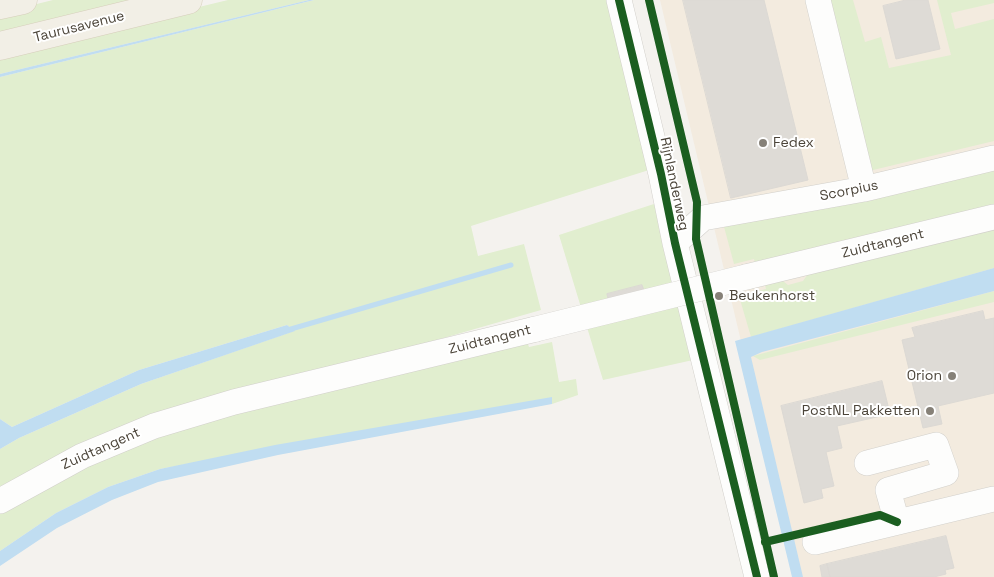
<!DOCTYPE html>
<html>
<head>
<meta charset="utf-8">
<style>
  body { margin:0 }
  canvas { display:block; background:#f4f2ee }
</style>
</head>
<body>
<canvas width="994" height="577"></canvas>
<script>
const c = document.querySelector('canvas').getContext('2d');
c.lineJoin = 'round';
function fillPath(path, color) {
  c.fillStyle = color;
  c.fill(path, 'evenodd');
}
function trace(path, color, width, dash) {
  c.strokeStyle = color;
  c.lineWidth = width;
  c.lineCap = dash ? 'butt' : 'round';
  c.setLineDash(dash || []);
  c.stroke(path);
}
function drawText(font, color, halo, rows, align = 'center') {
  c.font = font + ' "Space Grotesk",sans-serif';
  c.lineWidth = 4;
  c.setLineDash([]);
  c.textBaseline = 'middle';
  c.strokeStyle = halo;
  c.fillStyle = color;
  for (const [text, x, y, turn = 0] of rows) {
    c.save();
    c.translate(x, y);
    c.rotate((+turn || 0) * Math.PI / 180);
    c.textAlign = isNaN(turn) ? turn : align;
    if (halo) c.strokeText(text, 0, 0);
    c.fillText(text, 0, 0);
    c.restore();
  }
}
const commercial = new Path2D(`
  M660,0H994V577H797Z`);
const green = new Path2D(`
  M53,0H150L0,37V13Z
  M228,0H309L0,74V55Z
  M314,0H609L649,170L471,226L478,256L524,244L541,310L346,366L0,492V449L19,438L141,384L294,331L287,325L139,370L12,427L0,419V77Z
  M825,0H853L865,42L881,37L889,68L951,55L937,0H994V3L951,13L955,29L994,19V141L869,171Z
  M994,168V208L756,267L754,259L734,264L723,223Z
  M657,203L693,360L603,380L559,235Z
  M994,226V268L751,337L739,296L766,289L764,281L779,278L788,285L803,281L810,271Z
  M994,291V302L760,360L753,356Z
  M526,339L529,347L552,342L559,382L576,379L578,395L552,404V398L160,469L108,487L56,513L0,551V513L39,488L183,425Z`);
const water = new Path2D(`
  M309,0H314L0,77V74Z
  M994,268V291L762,352L751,357L803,577H792L735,341Z
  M287,325L295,331L141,384L19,438L0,449V419L12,427L139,370Z
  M552,397V404L278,455L158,482L112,500L57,528L0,566V551L56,513L108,487L160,469L275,445Z`);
const stream = new Path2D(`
  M291,329L511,265`);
const building = new Path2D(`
  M683,0H764L808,180L731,198Z
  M906,0H928L940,49L896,59L883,6Z
  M642,285L644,290L608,299L607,294Z
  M983,311L985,320L994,318V393L938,406L942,424L923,428L902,340L915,337L912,328Z
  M882,381L890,414L837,426L842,448L826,452L834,486L821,489L823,498L804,503L781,406Z
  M946,536L954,568L945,570L946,574L934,577H830L827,564Z
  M827,564L830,577H822L820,566Z`);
const minor = new Path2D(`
  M619,0L661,174L675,243L757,577
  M818,0L864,189
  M675,243L703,218L864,189L994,158
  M746,277L994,217
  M867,463L936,445L946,473L888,490L897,522
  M0,501L82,456L154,426L234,402L536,329
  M815,542L994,499`);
const major = new Path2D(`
  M0,5L23,0
  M0,46L188,0`);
const minorBridge = new Path2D(`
  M536,329L746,277`);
const cycleway = new Path2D(`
  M619,0L661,174L675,243L757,577
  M649,0L697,202L696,239L774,577
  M765,542L880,515L897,522`);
const markers = [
  [763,143,5,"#868178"],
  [719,296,5,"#868178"],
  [952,376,5,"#868178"],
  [930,411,5,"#868178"]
];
const streetNames = [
  ["Taurusavenue",79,27,-14],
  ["Rijnlanderweg",674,184,78],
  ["Scorpius",849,191,-11],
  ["Zuidtangent",883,244,-14],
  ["Zuidtangent",490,340,-14],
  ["Zuidtangent",101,449,-24]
];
const poiNames = [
  ["Fedex",773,143],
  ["Beukenhorst",729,296],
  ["Orion",942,376,"right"],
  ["PostNL Pakketten",920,411,"right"]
];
fillPath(commercial, '#f3ebdf');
fillPath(green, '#e1eecf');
fillPath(water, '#c0ddf1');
trace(stream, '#c0ddf1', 5);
fillPath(building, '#dedbd6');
trace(building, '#dcd9d4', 1);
trace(minor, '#d2d0cb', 26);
trace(major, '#d6cebb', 29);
trace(minor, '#fdfdfc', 25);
trace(major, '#f2efe6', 28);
trace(minorBridge, '#d2d0cb', 26, []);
trace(minorBridge, '#fdfdfc', 25);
trace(cycleway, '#1b5e20', 8);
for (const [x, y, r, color] of markers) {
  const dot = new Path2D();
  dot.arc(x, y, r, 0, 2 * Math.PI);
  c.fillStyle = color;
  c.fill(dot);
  trace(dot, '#fff', 2);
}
drawText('14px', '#4b4439', '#fff', streetNames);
drawText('14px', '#4b4439', '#fff', poiNames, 'left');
</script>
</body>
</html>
